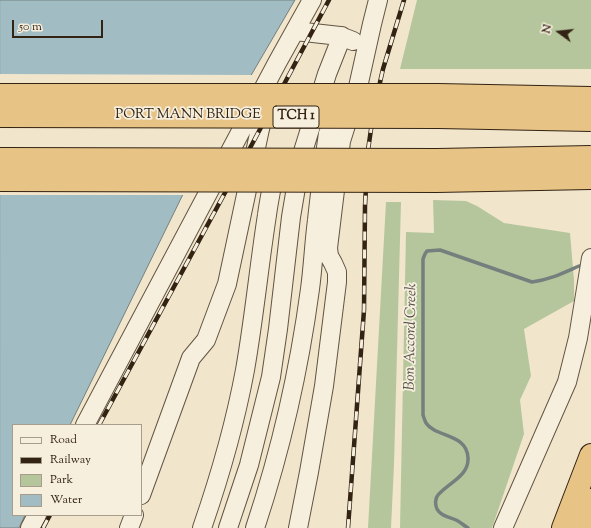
<!DOCTYPE html>
<html>
<head>
<meta charset="utf-8">
<style>
  body { margin:0 }
  #map { position:relative; width:591px; height:528px; overflow:hidden; background:#f1e6cc; font-family:"Sorts Mill Goudy",serif }
  canvas { display:block }
  .legend { position:absolute; left:12px; top:424px; width:130px; height:92px; box-sizing:border-box; background:#f6efde; border:1px solid #a89d8d; margin:0; padding:5px 7px; list-style:none; font-size:12px; color:#332313 }
  .legend li { display:flex; align-items:center; gap:8px; height:20px }
  .legend b { width:20px; border:1px solid #a89d8d }
  .north { position:absolute; left:539px; top:12px; width:40px; height:40px; -webkit-text-stroke:3px #f6efde; paint-order:stroke; rotate:285deg; font-size:11px; font-weight:700; line-height:16px; text-align:center; color:#332313 }
  .north::after { content:''; display:block; margin:auto; width:14px; height:18px; background:#332313; clip-path:polygon(50% 0,100% 100%,50% 72%,0 100%) }
  .scale { position:absolute; left:12px; top:20px; width:91px; height:18px; box-sizing:border-box; border:2px solid #332313; border-top:0; padding-left:5px; font-size:12px; line-height:14px; white-space:nowrap; color:#332313; -webkit-text-stroke:3px #f6efde; paint-order:stroke }
</style>
</head>
<body>
<div id="map">
<canvas width="591" height="528"></canvas>
<ul class="legend">
<li><b style="height:5px;background:#f6efde"></b>Road</li>
<li><b style="height:5px;background:#332313"></b>Railway</li>
<li><b style="height:11px;background:#b5c69c"></b>Park</li>
<li><b style="height:11px;background:#a1bcc3"></b>Water</li>
</ul>
<div class="north">N</div>
<div class="scale">50 m</div>
</div>
<script>
const c = document.querySelector('canvas').getContext('2d');
c.lineJoin = 'round';
function fillPath(path, color) {
  c.fillStyle = color;
  c.fill(path, 'evenodd');
}
function trace(path, color, width, dash) {
  c.strokeStyle = color;
  c.lineWidth = width;
  c.lineCap = dash ? 'butt' : 'round';
  c.setLineDash(dash || []);
  c.stroke(path);
}
function drawText(font, color, halo, rows, align = 'center') {
  c.font = font + ' "Sorts Mill Goudy",serif';
  c.lineWidth = 3.5;
  c.setLineDash([]);
  c.textBaseline = 'middle';
  c.strokeStyle = halo;
  c.fillStyle = color;
  for (const [text, x, y, turn = 0] of rows) {
    c.save();
    c.translate(x, y);
    c.rotate((+turn || 0) * Math.PI / 180);
    c.textAlign = isNaN(turn) ? turn : align;
    if (halo) c.strokeText(text, 0, 0);
    c.fillText(text, 0, 0);
    c.restore();
  }
}
const green = new Path2D(`
  M417,0H591V69H400Z
  M433,200L466,201L477,206L504,223L570,233L574,280V301L524,329L531,376L520,400L524,434L492,528H400L406,232L434,233Z
  M386,202H401L394,465L391,528H368Z`);
const water = new Path2D(`
  M0,0H295L190,180L70,425H13V515H25L19,528H0Z`);
const pier = new Path2D(`
  M0,74L253,75L192,181L186,195H0Z`);
const stream = new Path2D(`
  M468,528C465,526 461,523 458,521C451,517 441,517 437,509C435,505 435,498 438,495C448,483 469,476 468,458C467,433 436,438 426,423C425,421 424,418 423,415V259L425,254L427,251L440,250L532,282C549,280 563,273 579,266`);
const minor = new Path2D(`
  M295,31L340,36L353,41
  M85,425L277,63L312,0
  M141,495L191,358L206,340L227,284L260,129L266,105
  M30,528L37,515
  M129,528L134,515
  M202,528C220,476 235,424 245,370C254,319 259,266 267,215C269,199 273,183 275,167
  M228,528L249,465L271,377L278,329L291,217L301,158L327,74L342,36
  M255,528C281,450 299,371 310,289C313,267 314,243 317,220C320,191 324,162 328,133
  M298,528L309,472L324,386L337,282V272L333,263L329,256L328,248L341,141L358,87L372,24L378,0
  M503,528L567,382L578,338L591,258`);
const highway = new Path2D(`
  M563,528L591,455
  M581,528L591,500`);
const rail = new Path2D(`
  M99,425L227,189L250,148L329,0
  M43,528L50,515
  M348,528L364,310L365,206L368,150L374,109L383,69L404,0`);
const highwayBridge = new Path2D(`
  M0,95H438L591,98
  M0,116L438,117L591,120
  M0,159L437,160L591,157
  M0,180L437,181L591,178`);
const shields = [
  [296,117,46]
];
const shieldNames = [
  ["TCH 1",296,117]
];
const streetNames = [
  ["PORT MANN BRIDGE",188,116]
];
const waterNames = [
  ["Bon Accord Creek",412,337,-89]
];
fillPath(green, '#b5c69c');
fillPath(water, '#a1bcc3');
trace(water, '#757f7d', 1);
fillPath(pier, '#f1e6cc');
trace(stream, '#757f7d', 3.5);
trace(minor, '#625441', 20);
trace(highway, '#332313', 24);
trace(minor, '#f6efde', 18);
trace(highway, '#e8c386', 22);
trace(rail, '#332313', 4.5);
trace(rail, '#f6efde', 3, [9]);
trace(highwayBridge, '#332313', 24, []);
trace(highwayBridge, '#e8c386', 22);
for (const [x, y, w] of shields) {
  const box = new Path2D();
  box.roundRect(x - w / 2, y - 11, w, 22, 3);
  c.fillStyle = '#f6efde';
  c.fill(box);
  trace(box, '#332313', 1);
}
drawText('bold 13px', '#332313', null, shieldNames);
drawText('14px', '#332313', '#f6efde', streetNames);
drawText('italic 15px', '#545148', '#f6efde', waterNames);
</script>
</body>
</html>
